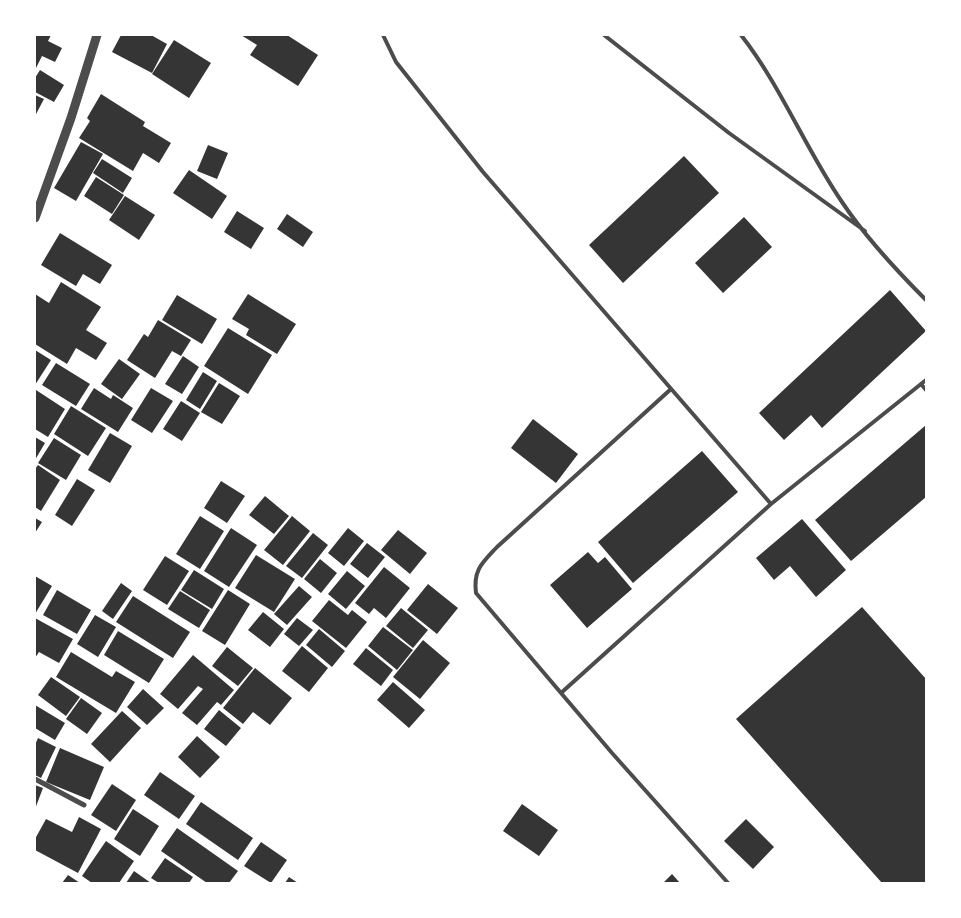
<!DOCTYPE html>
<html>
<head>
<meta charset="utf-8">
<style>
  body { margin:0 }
  #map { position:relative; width:961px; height:918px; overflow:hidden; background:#fff; font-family:Overpass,sans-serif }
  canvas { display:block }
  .frame { position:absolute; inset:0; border:36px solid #fff; pointer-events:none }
</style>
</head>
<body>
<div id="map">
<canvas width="961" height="918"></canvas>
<div class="frame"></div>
</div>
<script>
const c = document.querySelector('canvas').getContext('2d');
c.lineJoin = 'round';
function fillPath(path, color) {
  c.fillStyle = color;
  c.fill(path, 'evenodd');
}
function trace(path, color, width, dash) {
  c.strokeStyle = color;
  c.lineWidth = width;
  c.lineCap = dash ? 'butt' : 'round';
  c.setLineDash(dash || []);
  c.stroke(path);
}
const building = new Path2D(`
  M35,35H51L48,41L62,48L55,62L42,56L35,70Z
  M121,35H151L167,44L152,73L112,52Z
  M241,35H287L318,55L298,86L250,55L257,45Z
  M174,40L211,63L189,98L152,74Z
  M40,70L64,85L54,102L35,92V78Z
  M101,94L145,122L143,126L171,143L159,163L143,153L133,171L79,138L90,121L87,118Z
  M35,95L44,99L35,116Z
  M81,142L103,154L76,201L54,188Z
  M208,145L228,153L217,179L197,171Z
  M684,156L719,193L623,283L589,245Z
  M102,159L132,178L123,193L93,173Z
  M189,170L227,196L212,219L173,193Z
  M96,177L124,195L112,214L84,196Z
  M125,196L155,215L139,240L109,220Z
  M237,211L264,228L251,249L224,232Z
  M287,214L313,232L303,247L277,229Z
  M744,217L772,247L723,293L695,263Z
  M60,233L112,265L100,284L83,274L76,286L41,265Z
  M61,282L101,307L86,330L107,343L96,360L76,348L67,364L35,344V294L49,303Z
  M890,290L926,331L822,428L811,415L784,440L759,413Z
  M248,294L296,324L277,354L246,335L249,329L232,319Z
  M177,295L217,319L202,344L162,320Z
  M158,320L191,340L181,356L172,351L155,378L127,360L144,334L148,337Z
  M228,328L272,355L248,394L204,366Z
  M35,350L51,360L35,385Z
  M183,356L199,367L182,394L165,384Z
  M119,359L140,374L122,399L101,384Z
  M56,363L90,384L76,406L42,385Z
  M203,372L217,381L200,409L186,400Z
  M219,383L240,396L222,424L201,412Z
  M94,388L111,399L113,395L133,408L118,432L81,409Z
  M151,388L173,401L152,433L131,420Z
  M36,390L65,409L48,437L35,429Z
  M181,401L200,413L182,441L163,429Z
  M71,406L106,428L88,456L54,434Z
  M533,419L578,454L556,483L511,448Z
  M926,425V497L851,561L815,520Z
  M110,433L132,446L110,483L88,470Z
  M35,437L45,443L35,460Z
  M54,438L81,455L66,480L38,463Z
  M702,451L738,492L633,583L598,542Z
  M38,465L60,480L41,511L35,507V469Z
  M77,479L95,490L72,526L55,515Z
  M221,481L245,496L227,523L204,508Z
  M265,496L289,516L274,534L249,515Z
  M200,516L224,531L200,569L176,554Z
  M292,516L310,531L283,565L264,550Z
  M35,518L42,522L35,533Z
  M802,519L846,570L816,597L790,566L774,580L756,558Z
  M231,528L257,545L229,587L204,571Z
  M348,528L364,541L344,566L328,553Z
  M398,530L427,553L410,574L381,550Z
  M313,533L328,545L302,578L286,566Z
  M367,543L385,557L368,578L350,564Z
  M588,552L598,563L605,557L632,589L587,628L550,585Z
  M256,555L295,579L274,612L235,588Z
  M165,556L189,571L167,605L143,590Z
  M320,559L337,573L321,593L304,579Z
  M384,567L410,588L386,618L374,608L369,614L355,603Z
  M194,570L224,589L212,609L181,590Z
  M347,571L365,586L346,609L328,594Z
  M35,576L52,586L35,614Z
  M121,583L132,591L113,619L102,611Z
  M428,584L458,608L437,634L407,610Z
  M299,586L312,597L287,625L274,614Z
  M57,590L91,610L77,634L43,615Z
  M228,590L250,604L225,645L202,631Z
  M180,591L210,610L199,628L168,609Z
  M133,596L190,632L173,658L116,622Z
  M329,600L348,615L352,610L367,622L346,648L312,621Z
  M862,607L926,679V883H882L736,719Z
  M401,608L428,630L413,648L386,626Z
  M263,612L284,629L270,647L248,630Z
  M95,615L116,627L98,657L77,644Z
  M35,618L73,639L59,663L39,652L35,658Z
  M297,618L313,630L299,646L284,634Z
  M383,627L413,650L397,670L368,646Z
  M319,629L345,651L332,667L306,645Z
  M118,631L164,659L149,683L104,655Z
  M423,640L450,663L420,699L393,677Z
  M302,646L328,668L309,692L282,671Z
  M227,647L253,668L238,686L212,666Z
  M366,648L393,670L381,686L353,664Z
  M71,652L112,677L116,671L135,682L116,713L56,677Z
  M193,655L234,690L221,705L217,702L197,725L182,713L203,689L198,686L178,709L160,694Z
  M255,668L292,698L270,725L253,712L243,724L223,708Z
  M51,677L80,697L66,716L38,695Z
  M393,682L425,710L409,728L377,700Z
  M143,689L164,708L147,725L127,707Z
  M81,698L102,713L87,734L66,719Z
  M35,705L65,723L55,740L35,728Z
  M219,710L241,728L226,746L204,729Z
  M122,711L141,728L110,762L91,744Z
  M197,736L220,757L200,778L178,757Z
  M38,738L56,747L41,778L35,775V745Z
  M60,748L104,767L90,800L46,782Z
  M160,772L195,796L179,819L144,795Z
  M112,784L136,800L116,831L91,815Z
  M35,785L43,788L35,809Z
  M201,802L253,838L238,860L186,824Z
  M522,804L558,830L539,856L503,831Z
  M133,809L159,826L140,856L114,839Z
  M79,817L101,829L78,873L35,850V839L46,819L72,832Z
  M746,819L774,847L753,869L724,841Z
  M177,828L238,871L229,883H207L161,851Z
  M106,841L134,861L119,883H92L82,876Z
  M261,842L287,860L271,883L244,866Z
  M165,858L193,877L189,883H159L151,878Z
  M134,871L151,883H126Z
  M672,874L680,883H663Z
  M68,875L80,883H62Z
  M289,877L298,883H285Z`);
const service = new Path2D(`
  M383,35L396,62L483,172L771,504L926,380
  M604,35L729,133L865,231
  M741,35C781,86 805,148 842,202C866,238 895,269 926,300
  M921,384L926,390
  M671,389L497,547C482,563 473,570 476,593L612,753L728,883
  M561,693L771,504`);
const minor = new Path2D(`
  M35,779L84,805`);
const tertiary = new Path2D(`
  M35,218L71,118L97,35`);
fillPath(building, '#353535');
trace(service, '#4c4c4c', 4);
trace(minor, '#4c4c4c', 5);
trace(tertiary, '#4c4c4c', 9);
</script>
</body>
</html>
